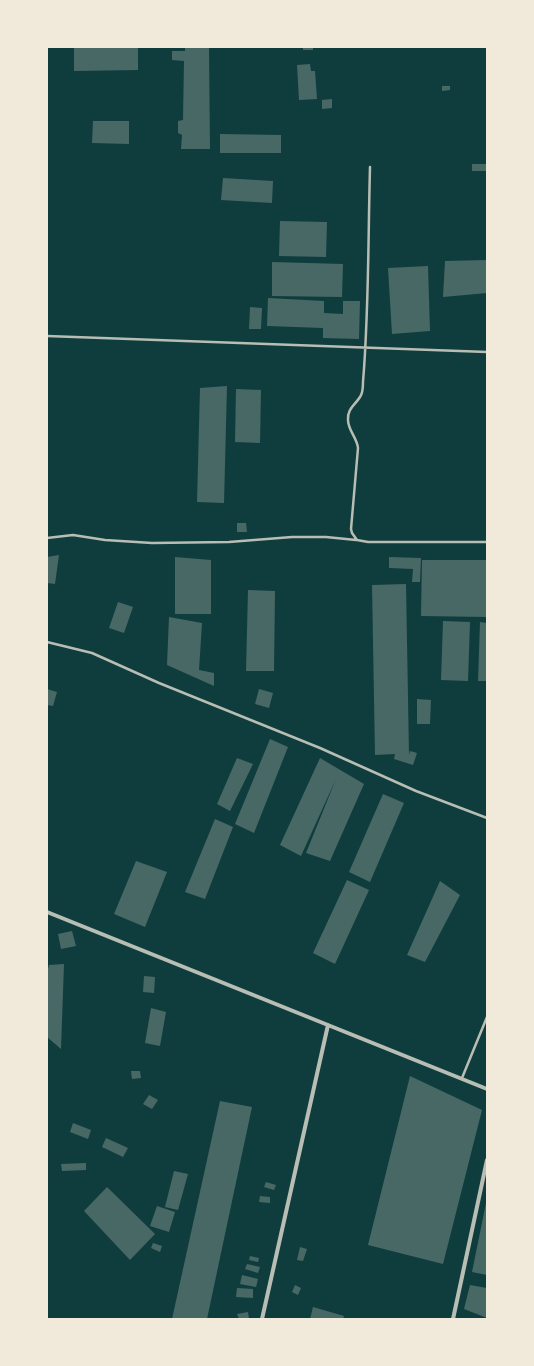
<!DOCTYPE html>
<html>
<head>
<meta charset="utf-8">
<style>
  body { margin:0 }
  #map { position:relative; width:534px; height:1366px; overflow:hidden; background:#0f3d3e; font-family:Helvetica,sans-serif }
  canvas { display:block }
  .frame { position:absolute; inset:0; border:48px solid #f1e9da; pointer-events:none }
</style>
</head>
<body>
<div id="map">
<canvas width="534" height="1366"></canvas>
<div class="frame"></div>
</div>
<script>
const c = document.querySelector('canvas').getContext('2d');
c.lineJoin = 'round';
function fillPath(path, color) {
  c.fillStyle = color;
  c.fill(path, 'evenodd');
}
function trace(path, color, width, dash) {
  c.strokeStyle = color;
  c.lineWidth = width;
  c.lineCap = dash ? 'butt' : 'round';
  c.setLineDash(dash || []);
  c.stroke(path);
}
const building = new Path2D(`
  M74,47H138V70L74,71Z
  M185,47H209L210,149H181L182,135L178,133V121L183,120L184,61L172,60V51H185Z
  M303,47H313V50H303Z
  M310,64L311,71H315L317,99L299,100L297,65Z
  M442,86H450V90L442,91Z
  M332,99V108L322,109V100Z
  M93,121H129V144L92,143Z
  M220,134L281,135V153H220Z
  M472,164H487V171H472Z
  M223,178L273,181L272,203L221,200Z
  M280,221L327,222L326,257L279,256Z
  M487,260V293L443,297L445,261Z
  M272,262L343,264L342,297L272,296Z
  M428,266L430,331L392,334L388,268Z
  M268,298L324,301V313L343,314V301H360L359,339L323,338V328L267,326Z
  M250,307L262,308L261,329H249Z
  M227,386L224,503L197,502L200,388Z
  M236,389L261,390L260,443L235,442Z
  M237,523H246L247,532H237Z
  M59,555L55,584L47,583V557Z
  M175,557L211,560V614H175Z
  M389,557L421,558L420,582H412L413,569L389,568Z
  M422,560H487V617L421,616Z
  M406,584L409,755L410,751L417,753L413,765L394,759L395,754L375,755L372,585Z
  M248,590L275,591L274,671H246Z
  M118,602L133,607L124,633L109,628Z
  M169,617L202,623L199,670L214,673V686L167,665Z
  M443,621L470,622L468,681L441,680Z
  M480,622L487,623V681H478Z
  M47,689L57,692L53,706L47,705Z
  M259,689L273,693L269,708L255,704Z
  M417,699L431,700L430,724H417Z
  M270,739L288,747L254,833L235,824Z
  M237,758L253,764L230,811L217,804Z
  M320,758L364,784L330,861L306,853L336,779L301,856L280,845Z
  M383,794L404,803L370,882L349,872Z
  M215,819L233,827L205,899L185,892Z
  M136,861L167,872L145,927L114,914Z
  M347,880L369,890L335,964L313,953Z
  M440,881L460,895L425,962L407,955Z
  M72,931L76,946L61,949L58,934Z
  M64,964L61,1049L47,1037V973L49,965Z
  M144,976L155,977L154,993L143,992Z
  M151,1008L166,1012L160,1046L145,1043Z
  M131,1071H140L141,1078L132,1079Z
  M410,1076L482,1110L443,1264L368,1245Z
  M149,1095L158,1100L152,1109L143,1104Z
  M220,1101L252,1107L207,1319H172Z
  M73,1123L91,1130L88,1139L70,1132Z
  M106,1138L128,1148L123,1157L102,1147Z
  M86,1163V1170L62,1171L61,1164Z
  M174,1171L188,1174L178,1210L165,1207Z
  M266,1182L276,1185L274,1190L264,1187Z
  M107,1187L155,1234L130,1260L84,1211Z
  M260,1196L270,1197V1203L259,1202Z
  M486,1203H487V1275L472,1272Z
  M157,1206L175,1212L169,1232L150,1226Z
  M153,1243L162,1246L160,1252L151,1248Z
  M300,1247L307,1249L303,1261L297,1260Z
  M250,1256L259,1258L258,1262L249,1260Z
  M247,1264L260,1267L258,1273L245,1269Z
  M242,1275L258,1279L256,1287L240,1284Z
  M295,1285L301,1288L298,1295L292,1292Z
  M470,1285L487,1288V1318L464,1309Z
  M237,1288L253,1289V1298L236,1297Z
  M313,1307L344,1316L343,1319H310Z
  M248,1312L249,1319H239L237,1314Z`);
const service = new Path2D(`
  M370,167C368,239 369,311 363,382C363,387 363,393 360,397C355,405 347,409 348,420C348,430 357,438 358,448L351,529L352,533L357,540L368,542H487
  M47,336L487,352
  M47,538L73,535L105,540L152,543L229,542L292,537H326L356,540
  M47,642L92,653L159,683L320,748L416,791L487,818
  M462,1078L487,1017`);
const minor = new Path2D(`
  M47,912L487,1089
  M262,1319L328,1025
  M453,1319L487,1160`);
fillPath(building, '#486865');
trace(service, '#b8beb3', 2.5);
trace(minor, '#b8beb3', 4);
</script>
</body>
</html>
